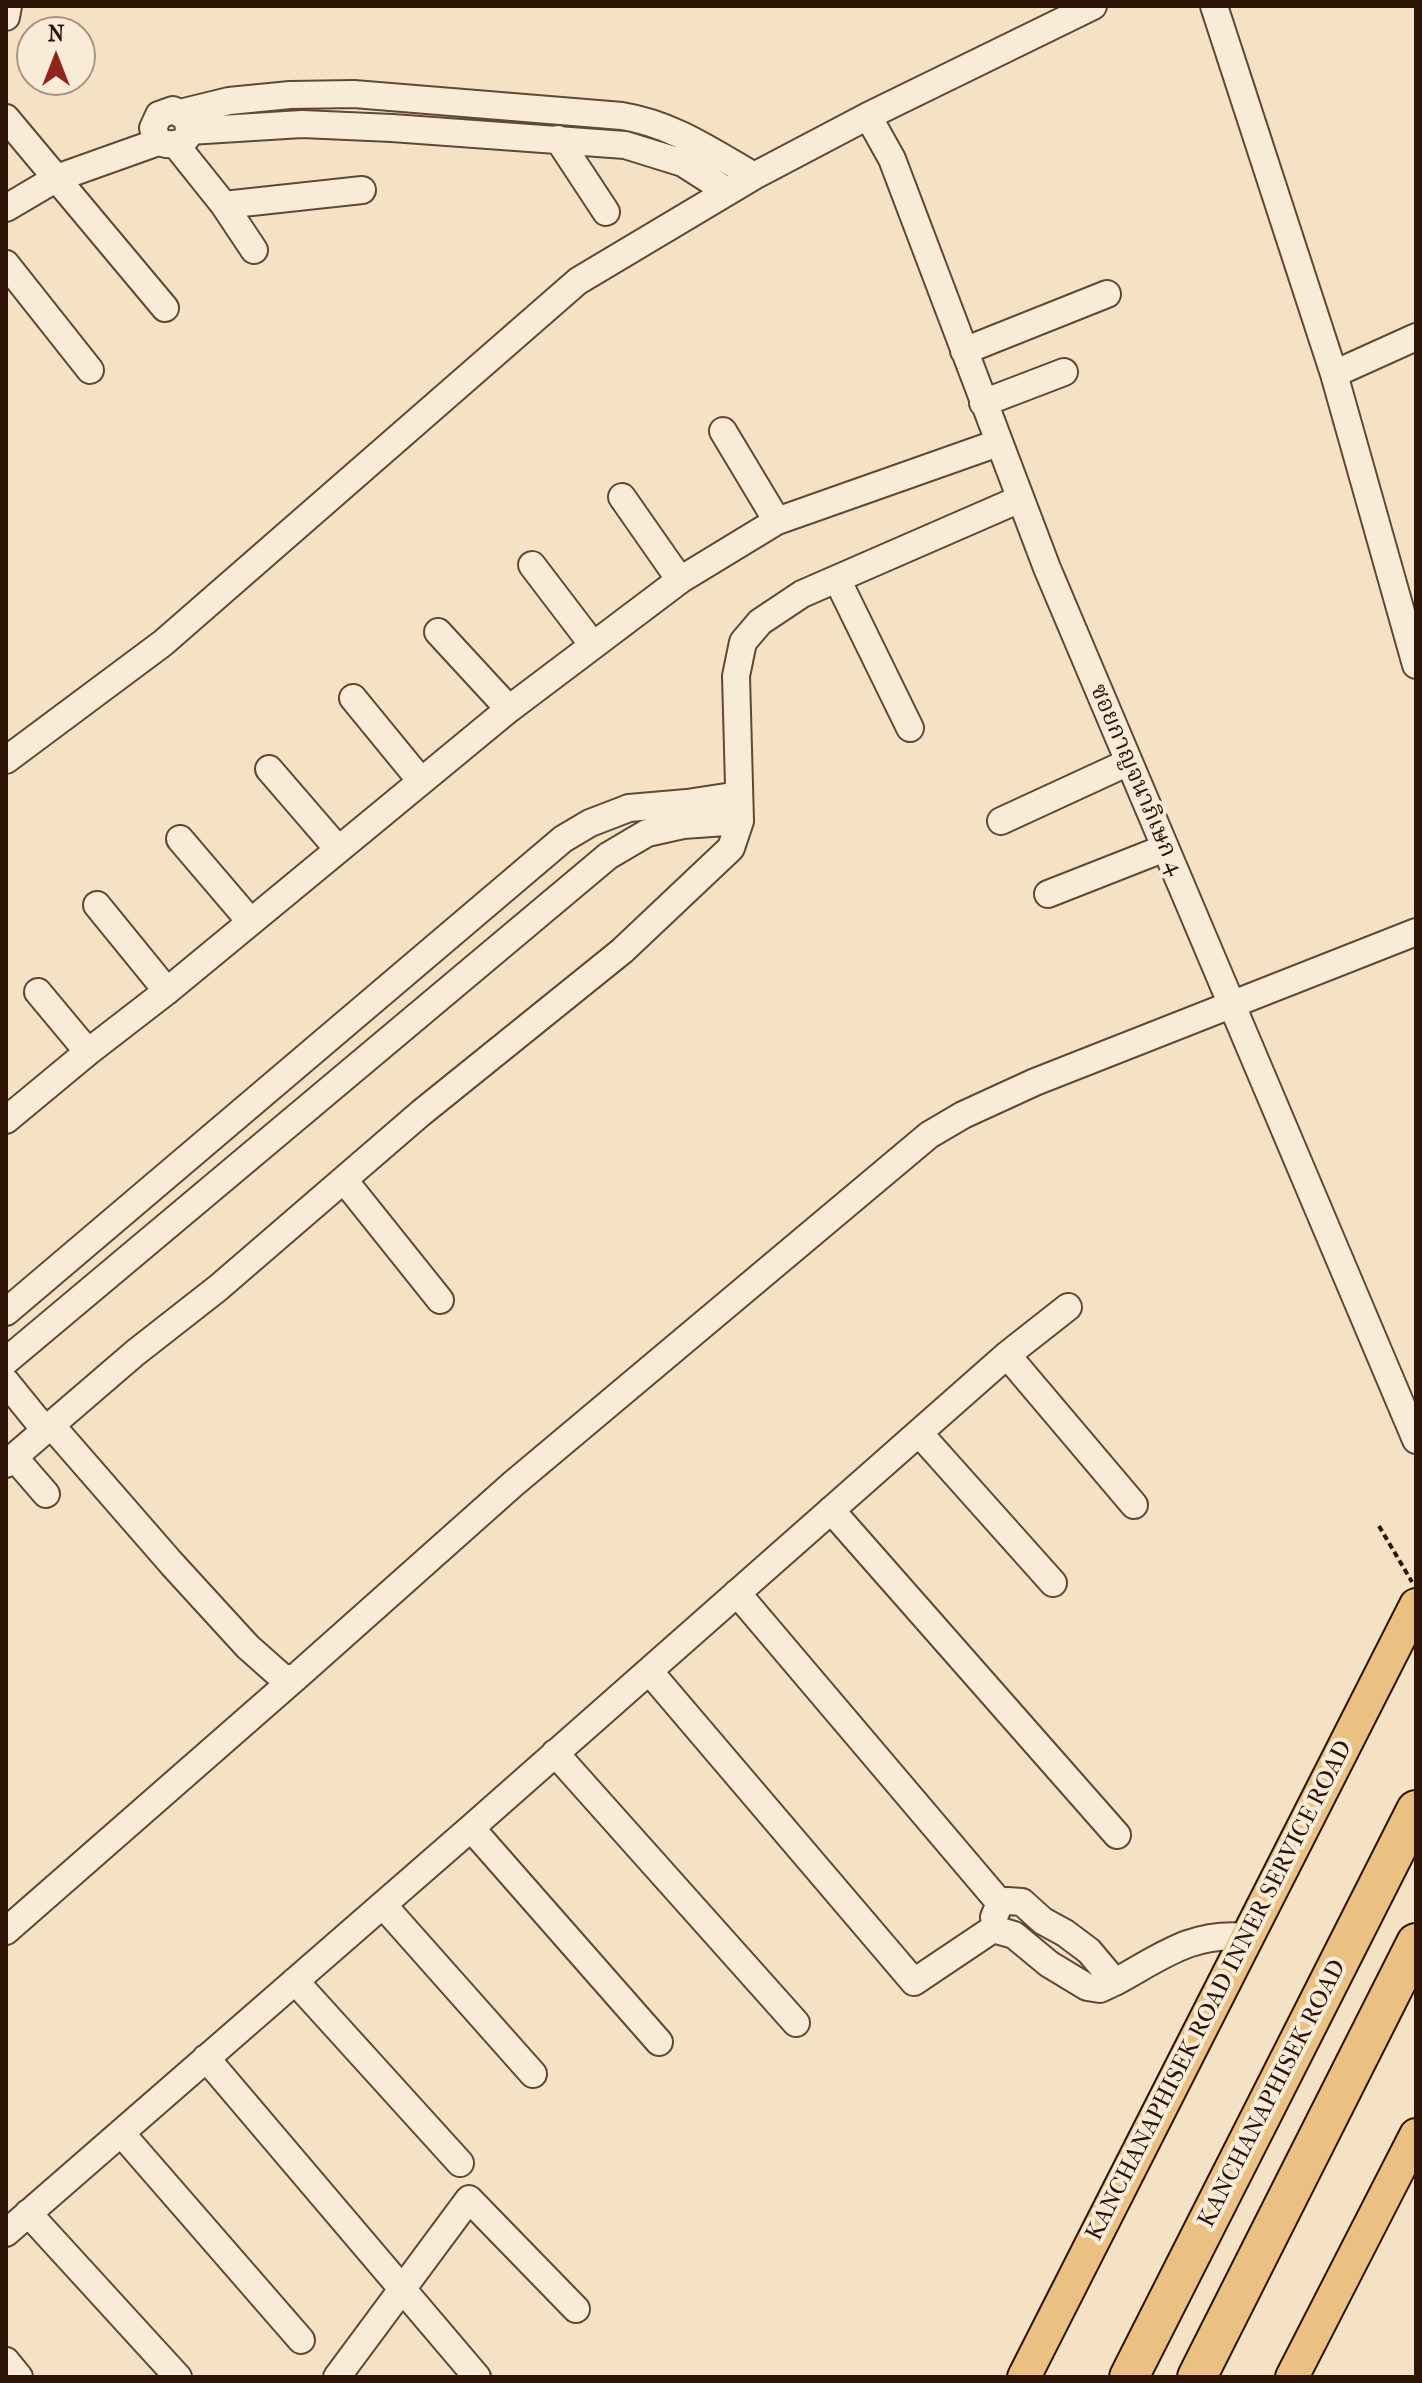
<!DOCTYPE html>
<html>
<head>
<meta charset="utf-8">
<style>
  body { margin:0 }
  #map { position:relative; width:1422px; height:2383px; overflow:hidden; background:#f5e2c4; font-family:"IM FELL French Canon",serif }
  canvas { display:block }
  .frame { position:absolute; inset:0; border:8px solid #2d1407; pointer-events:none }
  .north { position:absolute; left:16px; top:16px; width:80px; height:80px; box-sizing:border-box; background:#f8ecd9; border:2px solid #a79685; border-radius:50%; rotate:0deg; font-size:22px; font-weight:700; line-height:32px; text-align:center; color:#2d1407 }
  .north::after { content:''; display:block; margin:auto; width:28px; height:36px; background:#8f2418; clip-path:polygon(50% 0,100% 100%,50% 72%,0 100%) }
</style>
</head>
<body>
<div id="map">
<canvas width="1422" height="2383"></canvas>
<div class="frame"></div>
<div class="north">N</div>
</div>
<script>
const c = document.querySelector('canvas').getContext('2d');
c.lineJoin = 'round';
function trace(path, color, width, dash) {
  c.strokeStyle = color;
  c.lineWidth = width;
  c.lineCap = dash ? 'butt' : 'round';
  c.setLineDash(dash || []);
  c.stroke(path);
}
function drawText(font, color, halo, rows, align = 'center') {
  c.font = font + ' "IM FELL French Canon","Noto Serif Thai",serif';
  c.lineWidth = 8;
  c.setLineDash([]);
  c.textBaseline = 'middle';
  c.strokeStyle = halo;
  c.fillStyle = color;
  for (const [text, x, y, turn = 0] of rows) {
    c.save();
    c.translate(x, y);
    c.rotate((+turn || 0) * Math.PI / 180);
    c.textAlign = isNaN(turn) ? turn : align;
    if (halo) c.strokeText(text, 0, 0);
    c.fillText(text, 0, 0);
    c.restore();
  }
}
const path = new Path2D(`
  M1379,1526L1412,1582`);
const minor = new Path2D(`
  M1214,6L1334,374L1416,665
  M6,17L8,6
  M173,110L186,117C196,142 177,148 158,142L153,128L159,115Z
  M180,113L229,101L290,95L354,94L622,116C672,124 711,151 754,176
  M868,116L892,159L1047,568L1416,1440
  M6,118L165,308
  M189,131L302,124L392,128L625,145L683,163L727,191
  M558,139L606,212
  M176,145L224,205L254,250
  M224,205L362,190
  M6,208L57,178L158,142
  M6,264L90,370
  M964,351L1107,294
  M1334,374L1416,337
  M983,403L1064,372
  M723,431L777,521
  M622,497L680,580
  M532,565L593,645
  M837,579L910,728
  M438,632L509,709
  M353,698L421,781
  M6,760L163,643L578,281L754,176L868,116L1093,6
  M269,769L338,849
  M1001,821L1129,762
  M180,839L250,921
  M1048,894L1165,848
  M97,905L167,991
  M38,992L88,1052
  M6,1120L88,1052L167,991L509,709L680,580L777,521L998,443
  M344,1180L440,1300
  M6,1312L563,839L590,823L629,808L687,803L739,795
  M1007,1355L1134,1505
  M6,1361L608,856L647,833L683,825L740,821
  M6,1382L45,1430
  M51,1425L172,1564L248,1647L283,1678H295L513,1484L929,1135L963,1115L1035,1082L1416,932
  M919,1433L1053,1583
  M14,1457L46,1494
  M6,1464L135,1353L218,1288L421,1113L622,951L731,848L740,821L736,676L743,642L760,622L802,594L1020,499
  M831,1510L1117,1835
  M737,1593L1000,1903
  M649,1671L914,1982L993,1929
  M555,1753L796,2023
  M471,1828L659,2042
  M383,1905L533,2074
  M994,1917L1000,1903L1007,1901L1022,1902L1043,1921L1065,1933L1089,1951L1115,1982C1161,1957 1193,1931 1247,1937
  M993,1929L1014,1935L1049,1964L1087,1987L1100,1989L1115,1982
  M6,1931L295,1678
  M295,1981L460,2163
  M206,2058L477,2377
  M121,2133L301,2340
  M28,2213L178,2377
  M6,2233L471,1828L1007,1355L1068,1307
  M6,2361L19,2377
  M337,2377L469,2199L576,2309`);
const major = new Path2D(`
  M1024,2377L1416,1605
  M1292,2377L1416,2135`);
const highway = new Path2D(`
  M1129,2377L1416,1810
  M1197,2377L1416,1943`);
const streetNames = [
  ["ซอยกาญจนาภิเษก 4",1136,780,67],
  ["KANCHANAPHISEK ROAD INNER SERVICE ROAD",1220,1991,-63],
  ["KANCHANAPHISEK ROAD",1273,2094,-63]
];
trace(minor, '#5f4836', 30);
trace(major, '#2d1407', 36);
trace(highway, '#2d1407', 42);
trace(path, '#2d1407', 4, [6, 4]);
trace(minor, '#f8ecd9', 26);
trace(major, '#eac182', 32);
trace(highway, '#eac182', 38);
drawText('24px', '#2d1407', '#f8ecd9', streetNames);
</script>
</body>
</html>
